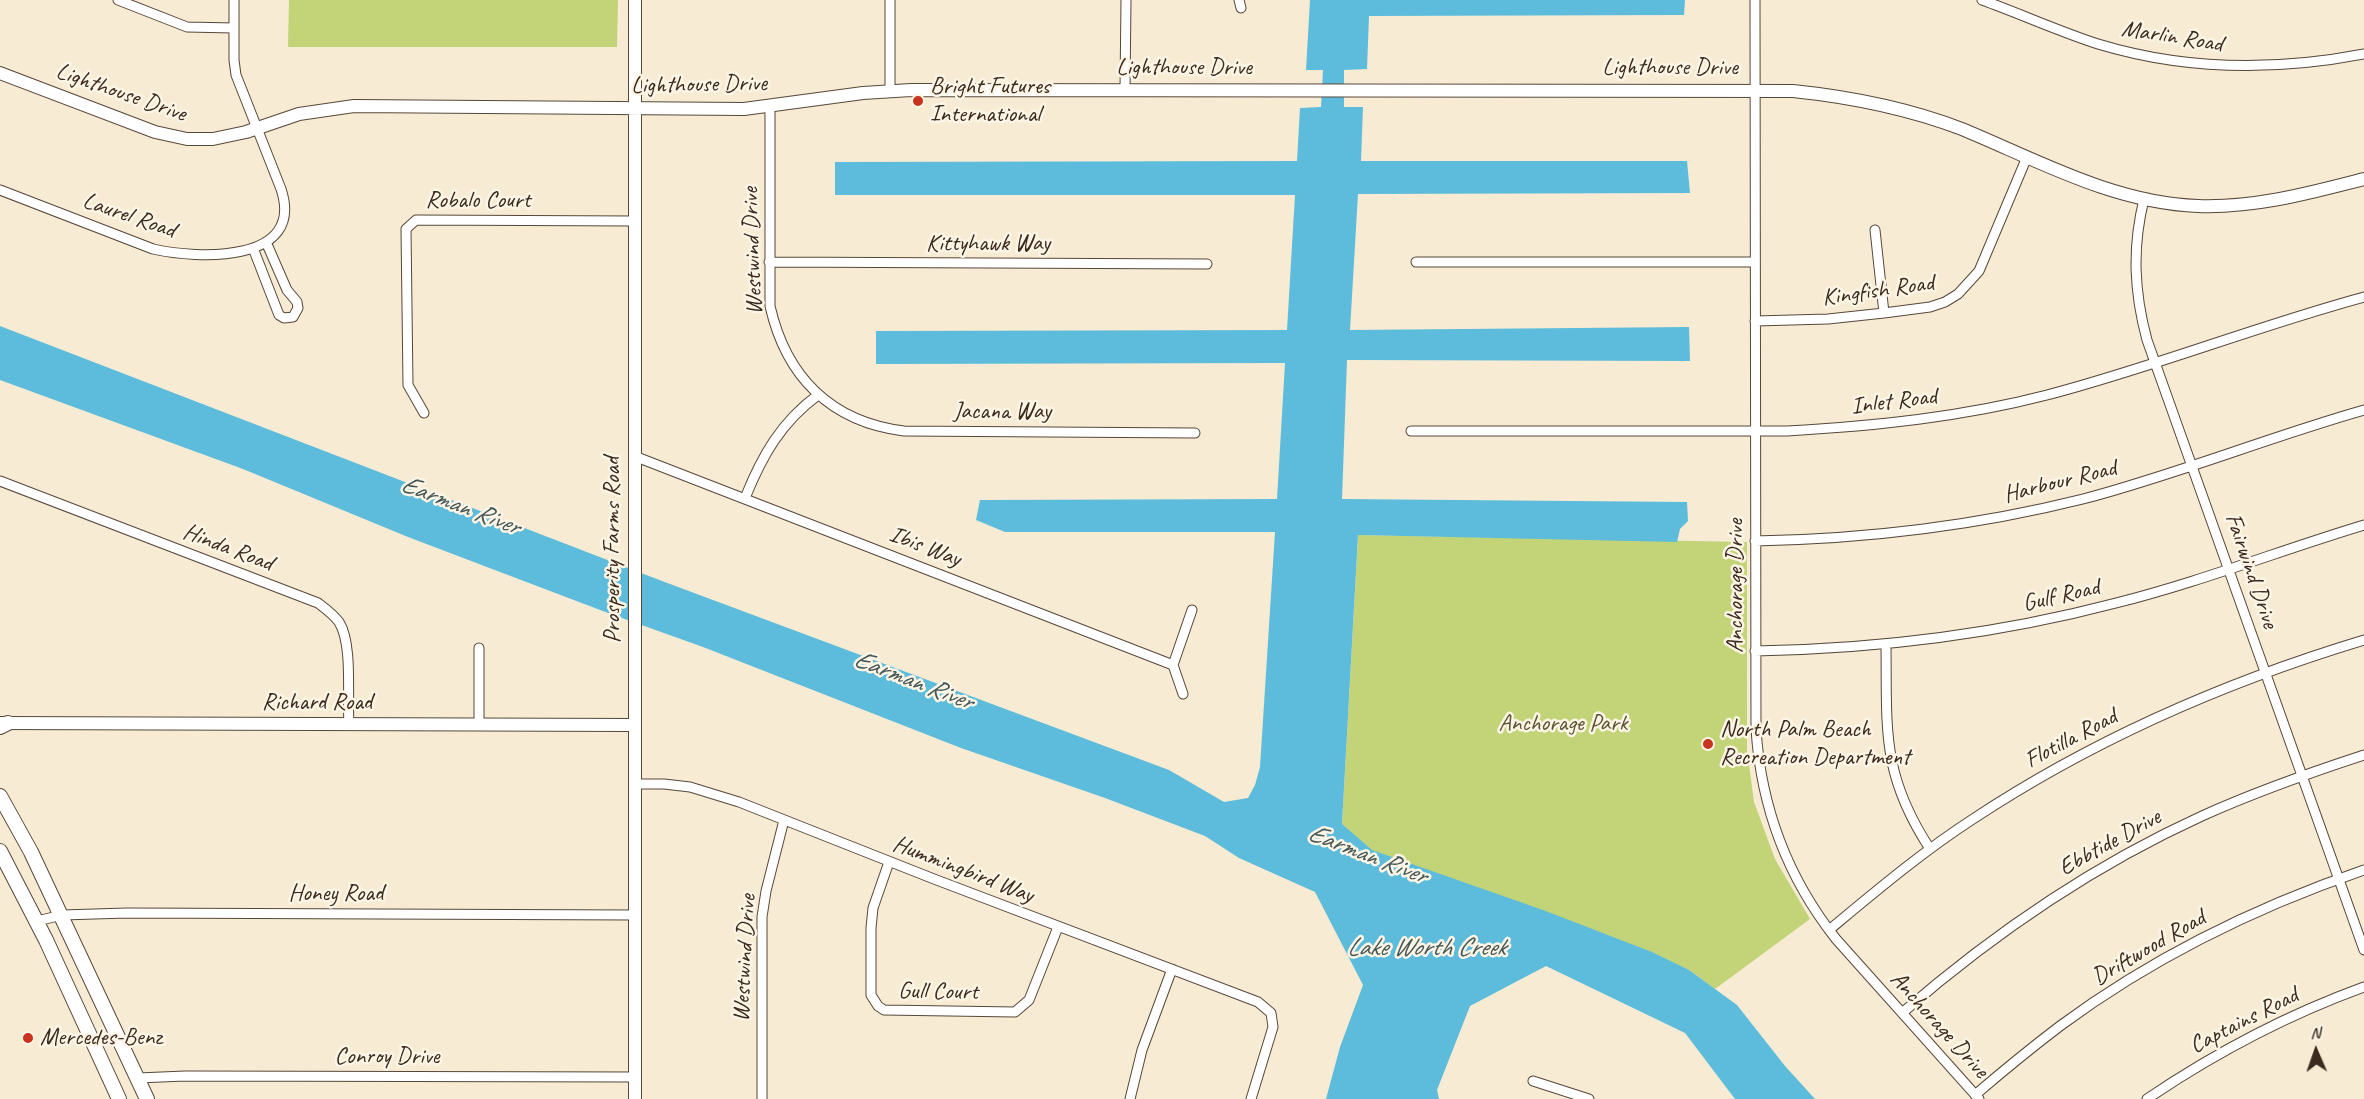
<!DOCTYPE html>
<html>
<head>
<meta charset="utf-8">
<style>
  body { margin:0 }
  #map { position:relative; width:2364px; height:1099px; overflow:hidden; background:#f7ebd3; font-family:Caveat,sans-serif }
  canvas { display:block }
  .north { position:absolute; left:2286px; top:1021px; width:60px; height:60px; -webkit-text-stroke:4px #fcf5e5; paint-order:stroke; rotate:358deg; font-size:16px; font-weight:700; line-height:24px; text-align:center; color:#3b2a1e }
  .north::after { content:''; display:block; margin:auto; width:21px; height:27px; background:#3b2a1e; clip-path:polygon(50% 0,100% 100%,50% 72%,0 100%) }
</style>
</head>
<body>
<div id="map">
<canvas width="2364" height="1099"></canvas>
<div class="north">N</div>
</div>
<script>
const c = document.querySelector('canvas').getContext('2d');
c.lineJoin = 'round';
function fillPath(path, color) {
  c.fillStyle = color;
  c.fill(path, 'evenodd');
}
function trace(path, color, width, dash) {
  c.strokeStyle = color;
  c.lineWidth = width;
  c.lineCap = dash ? 'butt' : 'round';
  c.setLineDash(dash || []);
  c.stroke(path);
}
function drawText(font, color, halo, rows, align = 'center') {
  c.font = font + ' Caveat,sans-serif';
  c.lineWidth = 5;
  c.setLineDash([]);
  c.textBaseline = 'middle';
  c.strokeStyle = halo;
  c.fillStyle = color;
  for (const [text, x, y, turn = 0] of rows) {
    c.save();
    c.translate(x, y);
    c.rotate((+turn || 0) * Math.PI / 180);
    c.textAlign = isNaN(turn) ? turn : align;
    if (halo) c.strokeText(text, 0, 0);
    c.fillText(text, 0, 0);
    c.restore();
  }
}
const green = new Path2D(`
  M289,0H618L617,47H288Z
  M1358,535L1747,542V750L1754,802L1775,859L1810,919L1715,989L1689,970L1371,850L1342,824Z`);
const water = new Path2D(`
  M1310,0H1685L1684,15L1369,16L1367,69L1344,70V107H1363L1361,161H1687L1690,193L1358,194L1350,330L1689,327L1690,361L1347,360L1342,499L1687,502L1688,521L1680,529L1677,542L1358,535L1342,824L1372,850L1543,910L1652,952L1689,970L1737,1005L1785,1066L1815,1099H1735L1685,1033L1546,966L1470,1006L1437,1090L1439,1099H1326L1340,1047L1363,985L1315,892L1239,858L1205,836L1105,798L961,748L703,647L608,613L408,537L243,469L0,380V326L662,581L1169,770L1224,802L1248,798L1255,785L1260,767L1275,532H1005L976,520L980,500L1277,499L1285,363L876,364V331L1287,330L1295,195H835V162L1297,161L1300,108L1321,107L1323,70H1306Z`);
const minor = new Path2D(`
  M118,0L187,27L233,28
  M890,0V91
  M1239,0L1241,8
  M1755,0L1756,729C1761,808 1787,877 1836,939L1979,1099
  M1982,0C2021,14 2058,31 2098,44C2184,70 2276,71 2364,54
  M1125,90L1126,0
  M770,107V306C786,377 831,422 904,431L1195,433
  M0,190L153,249C197,259 306,264 281,189L236,75L234,60V0
  M2144,199C2132,248 2134,292 2147,340L2364,950
  M1875,230L1884,313
  M253,248L279,315L284,318L293,317L298,308L297,302L287,290L266,242
  M769,262L1207,264
  M1416,262H1755
  M1755,321L1828,319L1884,313L1930,307L1945,302L1958,294L1979,271L2027,157
  M424,413L408,385L406,229L416,220L634,221
  M1411,431H1787C1875,426 1962,417 2047,395C2154,367 2257,326 2364,297
  M634,456L1173,665L1183,694
  M0,481L318,603C326,609 333,614 339,622C353,644 347,697 349,725
  M745,498C762,456 781,422 818,395
  M1755,541C1866,539 1975,526 2083,499C2178,474 2269,437 2364,410
  M1886,644C1887,730 1881,774 1930,849
  M1755,651C1877,649 1998,634 2116,603C2200,582 2281,550 2364,525
  M1173,665L1192,610
  M479,725V648
  M635,784H664L690,787L739,802L934,879L1258,1002L1271,1013L1273,1027L1251,1099
  M889,862L873,908L871,928V995L878,1006L884,1010L1015,1012L1029,1000L1058,927
  M37,921L62,915L127,913L635,915
  M1829,930C1876,891 1922,852 1973,819C2094,739 2225,682 2364,640
  M1902,1013C1993,934 2092,866 2202,816C2255,792 2309,773 2364,755
  M138,1078L185,1076L635,1077
  M1533,1081L1589,1099
  M1975,1095C2003,1071 2031,1048 2060,1026C2152,958 2256,907 2364,870
  M762,1099V917L766,891L784,820
  M1130,1099L1142,1050L1172,969
  M2147,1099C2215,1053 2287,1015 2364,987`);
const tertiary = new Path2D(`
  M635,0V1099
  M0,73L155,132L187,139H213L246,132L299,114L354,106L744,109L863,93L911,90L1793,91C1851,97 1907,108 1962,129C2039,161 2114,203 2198,206C2256,208 2309,193 2364,179
  M0,723L634,725`);
const secondary = new Path2D(`
  M0,727L8,723
  M0,796L31,852L147,1099
  M0,851L46,940L119,1099`);
const markers = [
  [918,101,6,"#c8321e"],
  [1708,744,6,"#c8321e"],
  [28,1038,6,"#c8321e"]
];
const streetNames = [
  ["Marlin Road",2172,37,9],
  ["Lighthouse Drive",1184,68],
  ["Lighthouse Drive",1670,68],
  ["Lighthouse Drive",699,85,-1],
  ["Lighthouse Drive",121,93,19],
  ["Robalo Court",478,201],
  ["Laurel Road",129,216,19],
  ["Kittyhawk Way",988,244],
  ["Westwind Drive",753,251,-92],
  ["Kingfish Road",1878,291,-8],
  ["Inlet Road",1894,402,-7],
  ["Jacana Way",1002,412],
  ["Harbour Road",2060,482,-14],
  ["Ibis Way",925,547,21],
  ["Hinda Road",228,548,21],
  ["Prosperity Farms Road",613,550,-90],
  ["Fairwind Drive",2251,571,71],
  ["Anchorage Drive",1736,586,-90],
  ["Gulf Road",2061,596,-13],
  ["Richard Road",317,703],
  ["Flotilla Road",2071,739,-28],
  ["Ebbtide Drive",2110,843,-29],
  ["Hummingbird Way",963,870,21],
  ["Honey Road",336,894],
  ["Driftwood Road",2149,948,-30],
  ["Westwind Drive",745,958,-87],
  ["Gull Court",938,992,1],
  ["Captains Road",2244,1021,-27],
  ["Anchorage Drive",1939,1025,48],
  ["Conroy Drive",387,1057]
];
const poiNames = [
  ["Bright Futures",930,87],
  ["International",930,115],
  ["North Palm Beach",1720,730],
  ["Recreation Department",1720,758],
  ["Mercedes-Benz",40,1038]
];
const parkNames = [
  ["Anchorage Park",1563,724]
];
const waterNames = [
  ["Earman River",460,506,21],
  ["Earman River",913,681,21],
  ["Earman River",1367,855,21],
  ["Lake Worth Creek",1426,948]
];
fillPath(green, '#c2d477');
fillPath(water, '#5dbcdb');
trace(minor, '#574739', 11);
trace(tertiary, '#574739', 14);
trace(secondary, '#574739', 16);
trace(minor, '#fff', 9);
trace(tertiary, '#fff', 12);
trace(secondary, '#fff', 14);
for (const [x, y, r, color] of markers) {
  const dot = new Path2D();
  dot.arc(x, y, r, 0, 2 * Math.PI);
  c.fillStyle = color;
  c.fill(dot);
  trace(dot, '#fcf5e5', 2);
}
drawText('24px', '#3b2a1e', '#fcf5e5', streetNames);
drawText('24px', '#3b2a1e', '#fcf5e5', poiNames, 'left');
drawText('24px', '#5d5434', '#fcf5e5', parkNames);
drawText('italic 26px', '#455657', '#fcf5e5', waterNames);
</script>
</body>
</html>
